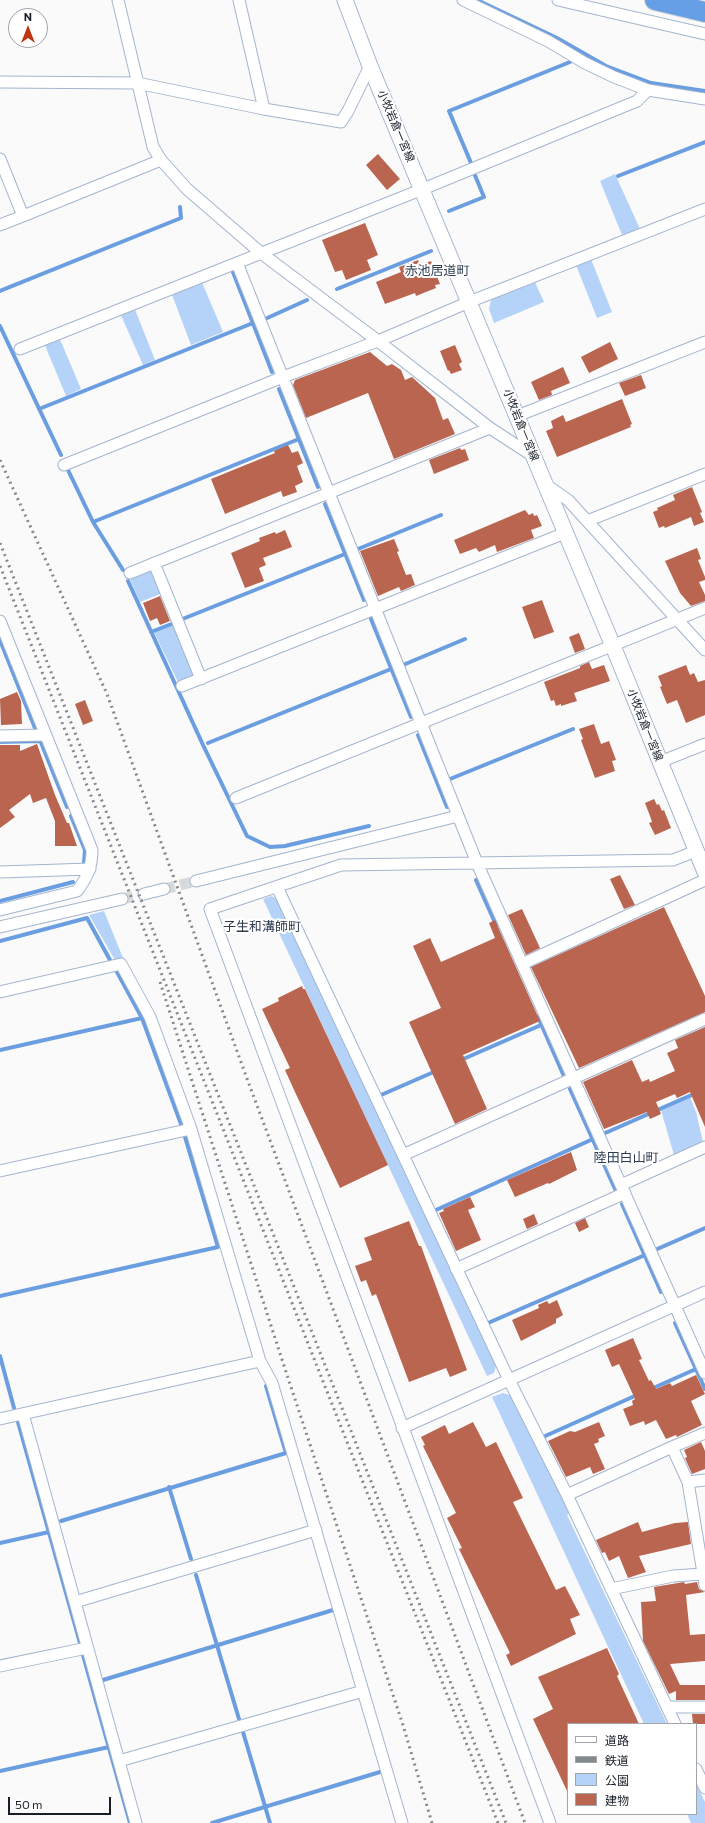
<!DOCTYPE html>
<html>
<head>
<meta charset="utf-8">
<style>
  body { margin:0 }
  #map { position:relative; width:705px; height:1823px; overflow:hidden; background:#fafafa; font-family:Commissioner,"Noto Sans JP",sans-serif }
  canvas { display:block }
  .legend { position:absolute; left:567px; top:1723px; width:130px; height:92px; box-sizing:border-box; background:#fff; border:1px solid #a2a5a9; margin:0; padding:5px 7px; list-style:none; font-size:12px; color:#171e27 }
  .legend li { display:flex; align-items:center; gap:8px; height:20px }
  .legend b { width:20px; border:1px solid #a2a5a9 }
  .north { position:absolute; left:8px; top:8px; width:40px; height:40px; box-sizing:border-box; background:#fff; border:1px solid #a2a5a9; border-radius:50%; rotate:0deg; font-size:11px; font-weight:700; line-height:16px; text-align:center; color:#171e27 }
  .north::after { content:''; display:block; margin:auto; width:14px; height:18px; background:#bf350f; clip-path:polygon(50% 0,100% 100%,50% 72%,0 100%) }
  .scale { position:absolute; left:8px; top:1797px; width:103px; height:18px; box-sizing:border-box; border:2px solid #171e27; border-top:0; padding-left:5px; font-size:12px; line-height:14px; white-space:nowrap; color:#171e27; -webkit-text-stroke:3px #fff; paint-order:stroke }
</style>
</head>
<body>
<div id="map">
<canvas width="705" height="1823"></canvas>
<ul class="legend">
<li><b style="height:5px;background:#fff"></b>道路</li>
<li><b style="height:5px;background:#85898d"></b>鉄道</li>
<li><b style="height:11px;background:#b5d3f9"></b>公園</li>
<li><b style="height:11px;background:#ba6550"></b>建物</li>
</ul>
<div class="north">N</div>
<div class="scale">50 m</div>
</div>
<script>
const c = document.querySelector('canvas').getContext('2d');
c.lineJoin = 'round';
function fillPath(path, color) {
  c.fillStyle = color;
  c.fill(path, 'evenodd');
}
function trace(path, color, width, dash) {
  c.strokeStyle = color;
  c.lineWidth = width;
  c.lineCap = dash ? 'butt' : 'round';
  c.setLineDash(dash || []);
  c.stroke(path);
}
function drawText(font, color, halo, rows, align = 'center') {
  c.font = font + ' Commissioner,"Noto Sans JP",sans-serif';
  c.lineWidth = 4;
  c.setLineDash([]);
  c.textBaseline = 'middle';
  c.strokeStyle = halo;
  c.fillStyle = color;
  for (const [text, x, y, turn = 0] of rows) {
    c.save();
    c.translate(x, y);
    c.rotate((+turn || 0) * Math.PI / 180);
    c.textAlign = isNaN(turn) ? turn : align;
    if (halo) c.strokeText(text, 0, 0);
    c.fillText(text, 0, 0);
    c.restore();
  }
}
const green = new Path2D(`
  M615,174L640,229L622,235L600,181Z
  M591,259L612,312L597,318L576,265Z
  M201,280L223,332L191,345L171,292Z
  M535,282L544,302L494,323L489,309L491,300Z
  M134,307L155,360L143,365L120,313Z
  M59,337L81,389L66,396L44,343Z
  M153,567L163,593L140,602L129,577Z
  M176,623L197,673L178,682L154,632Z
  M271,896L279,900L497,1363L494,1373L487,1376L263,899Z
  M104,911L123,958L115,960L89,915Z
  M690,1097L696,1112L703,1142L674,1155L661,1110Z
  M503,1393L513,1396L570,1513L567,1515L667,1724H644L492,1397Z
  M696,1784L705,1802V1823H691L687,1814H696Z`);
const stream = new Path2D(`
  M477,0L557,38L606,66L651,83L705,91
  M471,163L449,111L570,62
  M618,176L705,142
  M449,211L484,197L474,173
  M233,272L272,372
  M337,289L431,251
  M0,291L181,218L180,207
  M265,319L307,300
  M0,326L61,455
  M279,389L318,487
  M39,409L253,323
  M67,468L93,522L123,570
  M325,504L364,600
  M93,522L299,439
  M358,549L441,515
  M128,581L203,745L247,836L270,847L285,846L369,826
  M371,619L411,717
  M180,620L345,554
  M151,632L174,623
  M0,640L35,728
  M403,665L465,639
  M418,735L447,807
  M40,740L67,807
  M0,742L40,741
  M208,743L391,669
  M450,779L573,729
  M71,816L85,850L84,863
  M476,880L496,925
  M0,901L73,882
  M0,941L87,918L110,960
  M117,972L142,1018L181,1124
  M538,1017L563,1074
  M0,1050L142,1018
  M461,1060L541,1025
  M570,1089L615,1189
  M381,1095L436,1071
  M603,1134L705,1089
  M622,1204L661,1292
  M436,1210L593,1139
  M655,1250L705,1228
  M0,1296L218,1247L185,1137
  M488,1323L645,1255
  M675,1323L705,1389
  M0,1356L14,1408
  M651,1389L696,1369
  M18,1422L80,1643
  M543,1437L637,1395
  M169,1487L191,1559
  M61,1521L286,1453L266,1386
  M0,1543L49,1532
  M196,1575L239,1719
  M83,1655L130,1823
  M103,1680L333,1610
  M243,1732L270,1823
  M0,1771L109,1747
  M212,1823L380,1772`);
const building = new Path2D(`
  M378,154L400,179L387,190L366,165Z
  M365,223L378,255L367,260L371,270L346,280L342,270L335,272L322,240Z
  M418,260L420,265L431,261L440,284L435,285L436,288L416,296L415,293L385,304L376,282L401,272L399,267Z
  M610,342L618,359L589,373L581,357Z
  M455,345L462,362L459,364L462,370L451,374L449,370L448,371L440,351Z
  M370,352L387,366L392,364L401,370L405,380L412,377L435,398L443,420L448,418L455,434L394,459L368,393L306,418L293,385L295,380Z
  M563,367L570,383L551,391L552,395L539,400L531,382Z
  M641,375L646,388L625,396L619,383Z
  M622,399L632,424L630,425L631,427L557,457L546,431L553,428L551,421L563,415L566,422Z
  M288,445L292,453L298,451L303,463L297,466L303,482L295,486L297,492L283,497L281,491L225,514L211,479L275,453L274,451Z
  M460,448L461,450L465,449L469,460L434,474L429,460Z
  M692,487L702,512L700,513L704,522L694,526L691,517L665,528L664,526L659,528L653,512L658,510L657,508L675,500L673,495Z
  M525,510L529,515L533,513L534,516L537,515L542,526L531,530L534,538L497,552L495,545L479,552L476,548L460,554L454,540Z
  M285,530L292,547L263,558L266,565L259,568L264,581L245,588L231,553L260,541L259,538L275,532L276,534Z
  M394,539L399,551L397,552L406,575L411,574L415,585L401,591L399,587L378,596L360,551Z
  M697,548L701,559L698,560L705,577V580L699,582L705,595V601L691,606L680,593L665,561Z
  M160,596L170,621L160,625L157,618L150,621L143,603Z
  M542,600L554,632L534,639L522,607Z
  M579,633L585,649L575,653L569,637Z
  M589,662L592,669L604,665L610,681L574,693L577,701L561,706V704L556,706L554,700L551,701L544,682L580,668V666Z
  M686,665L690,675L694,673L698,682L705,680V715L686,723L677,700L667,704L660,687L662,686L658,676Z
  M17,692L21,701L22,724L1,725L0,699Z
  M85,700L93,721L83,725L75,704Z
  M594,724L601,744L609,741L616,760L612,761L615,771L595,778L581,740L583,739L579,729Z
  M37,744L55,795L67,823H69L77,846H55V821L46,798L33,803L30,794L9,810L15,817L0,828V745H20V751Z
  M654,799L657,805L659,804L662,811L664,810L671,828L655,835L649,823L652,822L650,816L645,803Z
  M620,875L635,905L624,909L610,879Z
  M664,907L705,996V1012L579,1068L531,967Z
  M522,909L540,948L526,955L508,915Z
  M495,920L540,1021L463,1055L487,1109L455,1124L409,1022L441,1008L413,946L430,938L441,962L495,938L489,923Z
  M302,986L303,989H305L388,1165L340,1188L295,1092L285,1070L290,1068L262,1009L279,1001L278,998Z
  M705,1027V1127L690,1092L677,1098L675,1094L656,1102L661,1114L650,1119L647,1112L604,1129L583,1082L632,1060L642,1082L649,1079L650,1082L675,1071L667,1053L678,1048L675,1040Z
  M571,1152L577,1170L549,1184L548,1183L515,1197L507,1180Z
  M470,1197L475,1207L468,1210L481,1240L456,1251L439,1213L444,1211L443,1209Z
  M534,1214L538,1224L527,1229L523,1219Z
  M585,1218L589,1227L579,1232L575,1223Z
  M409,1221L419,1246H421L467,1370L450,1377L446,1368L409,1382L376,1294L372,1296L366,1280L361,1282L355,1266L372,1260L364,1238Z
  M557,1300L563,1315L556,1319V1323L521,1341L512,1320L539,1308L538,1305L547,1301L549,1304Z
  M633,1338L642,1359L639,1360L649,1381L651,1380L656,1389L670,1383L672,1386L696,1375L705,1394L691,1401L702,1425L677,1437L676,1435L666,1439L656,1420L645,1425L644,1421L630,1426L623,1409L633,1405L632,1401L635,1399L619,1364L612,1367L605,1350Z
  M473,1422L486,1447L496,1442L523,1498L513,1502L556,1590L565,1586L580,1615L570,1619L576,1634L511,1666L506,1655L510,1653L459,1549L462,1548L447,1518L456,1513L423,1446L425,1445L421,1437L445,1425L449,1434Z
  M599,1422L605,1436L598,1439L599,1442L594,1444L605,1469L593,1474L590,1467L566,1477L548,1441L570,1431L575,1432Z
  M701,1442L705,1451V1469L692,1474L685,1458L687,1457L684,1450Z
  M638,1522L642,1532L675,1523L688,1522L691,1544L639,1556L646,1572L628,1578L619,1556L609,1561L605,1552L602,1553L596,1540Z
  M684,1582L685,1584L697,1582L699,1589L705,1592L686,1595L690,1635L705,1634V1661L670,1664L680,1685H705V1700H676V1691L669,1694L643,1641L641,1602L656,1601L654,1587Z
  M607,1648L619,1674L617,1676L639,1724H568V1793L533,1719L553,1709L538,1677Z
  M692,1714H705V1724H693Z`);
const streetTunnel = new Path2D(`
  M164,889L196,881
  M122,899L144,894`);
const street = new Path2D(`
  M118,0L153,147L161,160L187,189L261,253L378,341L490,428L533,456
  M239,0L264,109
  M463,0L548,41L585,63L614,77L648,90L705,99
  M558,0L705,34
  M0,82L137,83L264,109L341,122L348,111L370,66
  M0,159L23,216L161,160
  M0,225L23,216
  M237,263L477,863L705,1373
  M20,349L423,189L637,101L648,90
  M517,416L705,342
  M64,465L283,377L378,341L469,302L705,209
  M545,484L568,500L705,650
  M587,521L705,474
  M154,563L201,679
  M130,573L490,428
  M0,621L92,850C92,867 87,878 77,891L0,910
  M182,686L565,533
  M0,736L45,735
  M660,762L705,744
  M236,798L705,608
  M0,872L90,869
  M196,881L458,816
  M277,887L403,1155
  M144,894L164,889
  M0,927L122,899
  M522,964L705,880
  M0,992L121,964L150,1017L191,1129L260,1361L272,1383L402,1823
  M0,1171L191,1129
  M621,1185L705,1147
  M456,1269L625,1193
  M23,1414L136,1823
  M0,1419L260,1361
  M402,1428L705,1292
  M705,1433L672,1447L688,1482L705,1585
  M688,1482L705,1480
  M567,1495L672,1447
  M611,1589L673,1576L703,1574
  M75,1602L316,1530
  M0,1666L87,1648
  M667,1707H705
  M675,1724L567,1495L509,1380L403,1155L705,1019
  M119,1761L363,1691
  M696,1769L705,1788
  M550,1823L210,909L341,865L673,860L696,851`);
const secondary = new Path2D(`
  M345,0L370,66L613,646L705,872`);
const highway = new Path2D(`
  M655,0L705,12`);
const rail = new Path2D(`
  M0,460L107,694L249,1084L525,1823
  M0,543L506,1823
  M0,566L498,1823
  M160,982L286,1372L403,1725L432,1823`);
const streetNames = [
  ["小牧岩倉一宮線",396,126,67],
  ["小牧岩倉一宮線",521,425,68],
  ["小牧岩倉一宮線",645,725,68]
];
const quarterNames = [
  ["赤池居道町",437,271],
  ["子生和溝師町",262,927],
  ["陸田白山町",626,1158]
];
fillPath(green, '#b5d3f9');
trace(stream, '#6a9ee1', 4);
fillPath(building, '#ba6550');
trace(streetTunnel, '#d8d9da', 11, [11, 5.5]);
trace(street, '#a3b5ce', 13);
trace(secondary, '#a3b5ce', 17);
trace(highway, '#d5d6d8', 22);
trace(street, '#fff', 11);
trace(secondary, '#fff', 15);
trace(highway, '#679fe7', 20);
trace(rail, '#85898d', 3, [2, 4]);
drawText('11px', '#171e27', '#fff', streetNames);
drawText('13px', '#2d3c50', '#fff', quarterNames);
</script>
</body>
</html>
